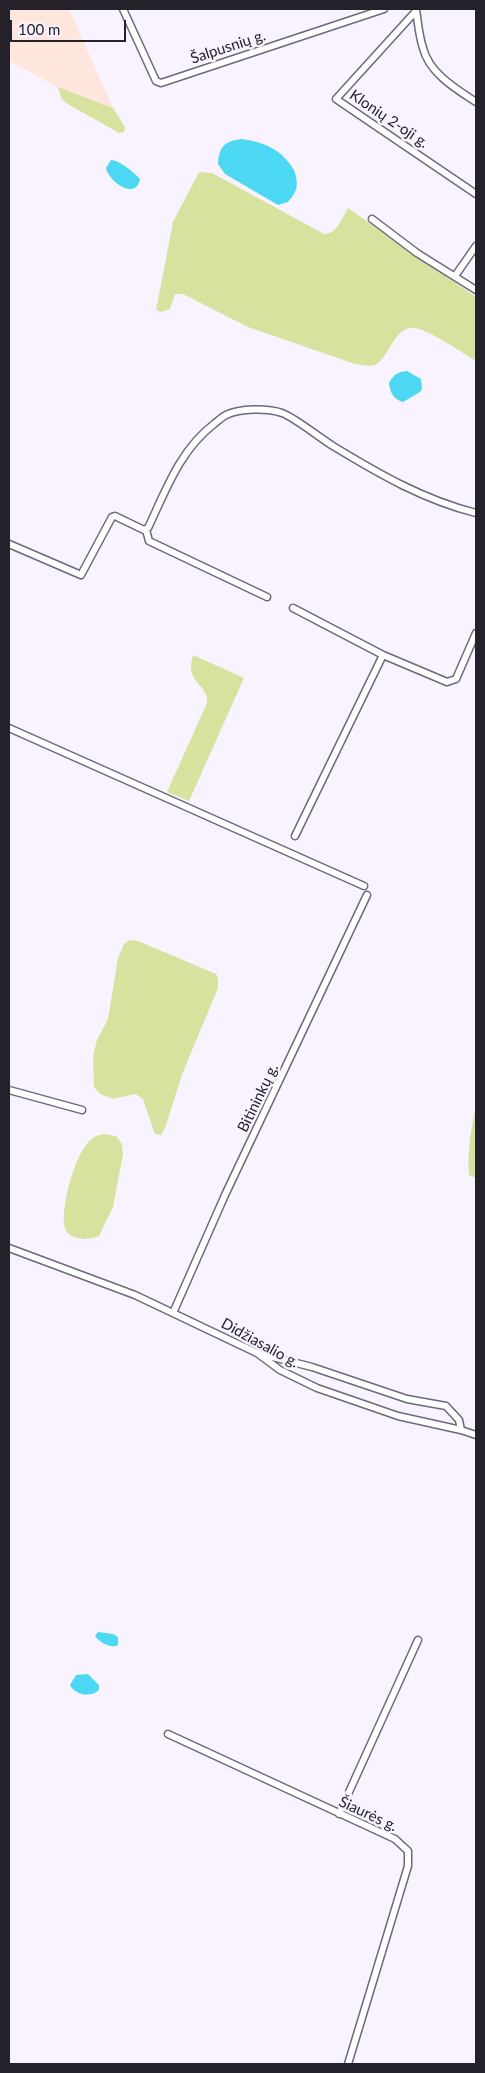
<!DOCTYPE html>
<html>
<head>
<meta charset="utf-8">
<style>
  body { margin:0 }
  #map { position:relative; width:485px; height:2073px; overflow:hidden; background:#f8f3fe; font-family:Lato,sans-serif }
  canvas { display:block }
  .frame { position:absolute; inset:0; border:10px solid #25212a; pointer-events:none }
  .scale { position:absolute; left:10px; top:20px; width:116px; height:22px; box-sizing:border-box; border:2px solid #25212a; border-top:0; padding-left:6px; font-size:15px; line-height:18px; white-space:nowrap; color:#25212a; -webkit-text-stroke:4px #f8f3fe; paint-order:stroke }
</style>
</head>
<body>
<div id="map">
<canvas width="485" height="2073"></canvas>
<div class="frame"></div>
<div class="scale">100 m</div>
</div>
<script>
const c = document.querySelector('canvas').getContext('2d');
c.lineJoin = 'round';
function fillPath(path, color) {
  c.fillStyle = color;
  c.fill(path, 'evenodd');
}
function trace(path, color, width, dash) {
  c.strokeStyle = color;
  c.lineWidth = width;
  c.lineCap = dash ? 'butt' : 'round';
  c.setLineDash(dash || []);
  c.stroke(path);
}
function drawText(font, color, halo, rows, align = 'center') {
  c.font = font + ' Lato,sans-serif';
  c.lineWidth = 5;
  c.setLineDash([]);
  c.textBaseline = 'middle';
  c.strokeStyle = halo;
  c.fillStyle = color;
  for (const [text, x, y, turn = 0] of rows) {
    c.save();
    c.translate(x, y);
    c.rotate((+turn || 0) * Math.PI / 180);
    c.textAlign = isNaN(turn) ? turn : align;
    if (halo) c.strokeText(text, 0, 0);
    c.fillText(text, 0, 0);
    c.restore();
  }
}
const industrial = new Path2D(`
  M9,9H69L113,108L58,87L9,61Z`);
const green = new Path2D(`
  M58,87L113,108L125,127L124,132L119,133L66,103L61,98Z
  M199,172L212,173L324,234C337,234 342,218 348,208L476,297V361C461,352 435,334 419,329C396,321 390,355 378,363C372,368 363,365 355,364L248,327L183,294H175L170,309L162,312L156,310L173,222Z
  M193,655L244,678L189,801L167,792L207,703C209,687 190,682 191,667C191,663 192,659 193,655Z
  M130,940L138,941L216,974L218,979V988L183,1072L165,1128L161,1135L155,1134L143,1099L136,1094L113,1099L100,1094L94,1087L93,1056L97,1040L108,1019L118,958L124,944Z
  M476,1106V1178L469,1175C467,1151 471,1129 476,1106Z
  M103,1134L116,1136L122,1144L123,1154L113,1207L99,1236C87,1241 66,1241 64,1224C62,1204 75,1150 93,1138C95,1136 100,1135 103,1134Z`);
const water = new Path2D(`
  M242,139C266,143 281,149 294,170C296,175 298,184 296,189C295,194 291,198 288,202L278,205L225,174L218,164C219,146 225,141 242,139Z
  M111,160C119,160 135,173 140,179C136,201 109,182 106,168Z
  M407,371L421,379L422,389L420,392L403,402C393,399 390,392 389,383C394,374 398,372 407,371Z
  M98,1632L113,1634L118,1637V1645C111,1649 99,1642 95,1636Z
  M88,1674L99,1685V1690C91,1698 75,1695 70,1685L76,1675Z`);
const street = new Path2D(`
  M123,9L156,81L161,83L384,9
  M416,10C418,23 419,36 423,48C429,73 456,89 476,102
  M416,11L336,99L476,194
  M372,219L417,253L476,290
  M455,276L476,246
  M146,530L149,541L267,597
  M9,544L81,575L112,517L115,516L144,530L148,528C166,490 180,450 214,424C218,421 222,417 226,415C240,408 268,408 282,413C294,417 320,438 333,446C379,474 424,500 476,513
  M293,608L383,655L447,682L456,679L476,633
  M9,728L364,886
  M295,836L383,655
  M9,1090L82,1110
  M9,1248L135,1295L257,1353L280,1370L317,1388L398,1416L461,1430L476,1435
  M173,1313L225,1195L367,895
  M257,1353L312,1367L407,1399L446,1406L459,1420L461,1430
  M168,1734L367,1826L395,1839L408,1851V1866L348,2064
  M339,1814L418,1640`);
const streetNames = [
  ["Šalpusnių g.",228,47,-18],
  ["Klonių 2-oji g.",389,119,34],
  ["Bitininkų g.",258,1098,-64],
  ["Didžiasalio g.",260,1343,29],
  ["Šiaurės g.",368,1814,25]
];
fillPath(industrial, '#ffe6dd');
fillPath(green, '#d8e29f');
fillPath(water, '#4cd8f2');
trace(street, '#70667d', 9);
trace(street, '#fff', 6);
drawText('15px', '#25212a', '#f8f3fe', streetNames);
</script>
</body>
</html>
